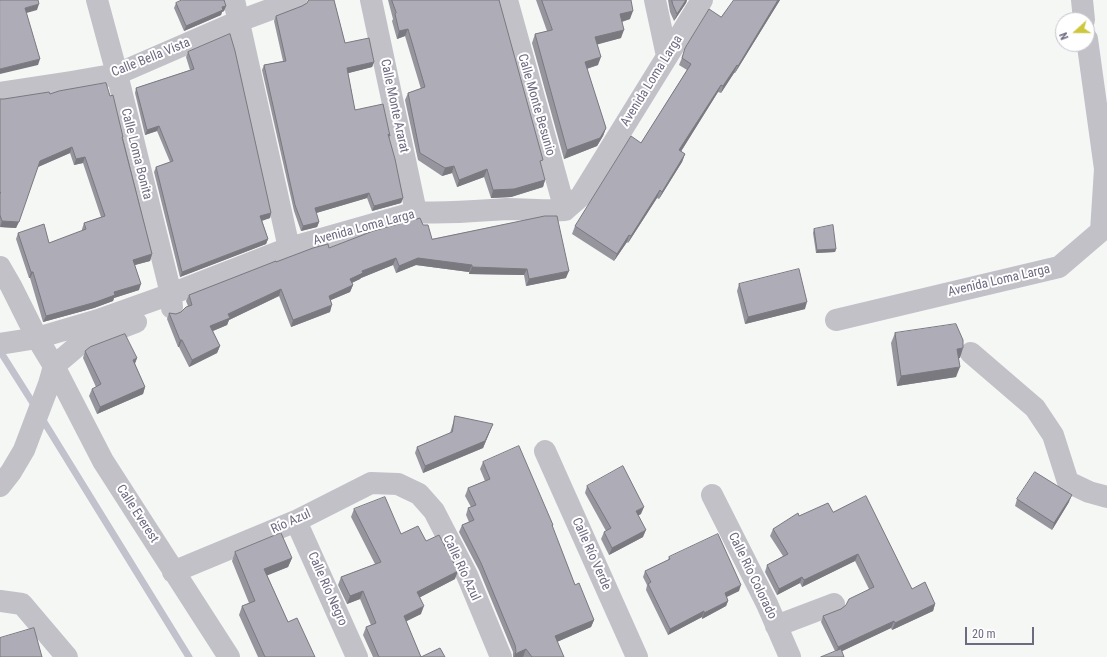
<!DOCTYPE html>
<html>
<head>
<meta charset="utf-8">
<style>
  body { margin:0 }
  #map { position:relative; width:1107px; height:657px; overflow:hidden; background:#f5f7f5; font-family:"Roboto Condensed",sans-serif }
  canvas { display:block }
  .north { position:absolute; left:1055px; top:12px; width:40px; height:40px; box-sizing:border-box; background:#fff; border:1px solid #c5c3cd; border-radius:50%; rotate:249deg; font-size:11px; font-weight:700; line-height:16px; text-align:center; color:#6e6a82 }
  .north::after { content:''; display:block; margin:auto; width:14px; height:18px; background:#cec73d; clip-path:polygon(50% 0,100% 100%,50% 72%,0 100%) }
  .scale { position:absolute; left:965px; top:627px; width:69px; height:18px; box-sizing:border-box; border:2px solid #6e6a82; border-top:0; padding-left:5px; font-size:12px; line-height:14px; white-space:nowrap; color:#6e6a82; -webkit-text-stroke:3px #fff; paint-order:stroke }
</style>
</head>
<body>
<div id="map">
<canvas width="1107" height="657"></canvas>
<div class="north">N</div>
<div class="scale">20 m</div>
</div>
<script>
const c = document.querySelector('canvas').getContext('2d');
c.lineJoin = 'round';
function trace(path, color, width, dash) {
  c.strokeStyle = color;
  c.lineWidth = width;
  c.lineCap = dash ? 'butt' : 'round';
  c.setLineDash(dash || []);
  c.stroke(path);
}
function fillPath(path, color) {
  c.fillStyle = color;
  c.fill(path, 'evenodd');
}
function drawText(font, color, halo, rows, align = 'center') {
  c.font = font + ' "Roboto Condensed",sans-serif';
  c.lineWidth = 4;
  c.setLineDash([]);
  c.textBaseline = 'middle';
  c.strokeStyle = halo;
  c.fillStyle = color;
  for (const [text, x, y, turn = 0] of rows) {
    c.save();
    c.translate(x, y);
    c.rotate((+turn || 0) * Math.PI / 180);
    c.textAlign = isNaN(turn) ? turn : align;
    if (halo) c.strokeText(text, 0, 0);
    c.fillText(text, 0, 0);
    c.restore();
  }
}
const stream = new Path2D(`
  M0,351L36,408
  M41,417L189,657`);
const minor = new Path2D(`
  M97,0L117,74L171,294L172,308
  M234,0L289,248
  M371,0L416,212
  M507,0L565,210
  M655,0L667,56
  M1082,0L1084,20
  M0,93L71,82L117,74L239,21L296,0
  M0,267L11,286L37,338L54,366L103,461L229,657
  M836,320L1059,267L1101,231L1105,169L1087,39
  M0,344L37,338L98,320L171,294L289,248L416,212C446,214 476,211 506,209C526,209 546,211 565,210L581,196L702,0
  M971,353L1035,408L1053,435L1068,482L1089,492L1107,497
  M545,451L637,657
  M0,486L11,472L24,450L49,384L54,366L81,343L136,322
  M712,495L767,604L790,657
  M296,521L357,657
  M173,572L296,521L371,483L398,484L419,494L434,511L467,575L501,657
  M0,601L22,604L67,657
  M776,626L834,604`);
const wall = new Path2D(`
  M308,0H334L345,43L374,62L372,67L348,73L355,110L390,136L389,139L403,198L401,203L372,211L367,198L316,213L319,222L317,227L301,231L294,211L262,70L264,65L283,61L274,21L276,16L302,6L307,3Z
  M388,0H499L541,165L545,180L543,187L511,197L491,198L484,177L457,187L452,173L442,176L418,160L405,100L408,93L421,89L405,36L397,39L392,21L393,19Z
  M536,0H631L630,19L622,22L621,38L597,44L598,65L587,69L606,128L603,136L597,146L564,159L532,43L535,34L547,31Z
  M668,0H687L686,3L674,21L670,12Z
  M780,0L735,73H734L721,93L718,92L681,151L685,154L682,162L659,199L657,198L628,243L627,242L614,261L572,234L575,226L641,143L687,70L679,65L683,55L721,17Z
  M176,3L226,6L224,11L222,12L221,15L184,31L174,8Z
  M188,52L271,213L270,218L262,220L268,239L266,244L180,277L154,172L156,167L170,162L157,131L145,135L135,93L136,88L190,70L186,57Z
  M50,94L123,138L152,254L150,261L135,265L139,290L114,298L113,301L94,308L43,322L30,278H29L16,239L18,233L49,243L82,231V229L84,223L101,217L83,163L74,165L70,153L38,167L16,228L0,227V99H4Z
  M423,225L432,239L566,278L526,286L524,275L469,274V272L416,265L396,273L393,265L361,278L360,279L352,283L353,285L350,292L331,300L330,312L291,327L279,296L229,320L227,325L213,331L220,346L217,353L189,367L179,347H178L167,319L169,313L176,314L181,312L188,306L186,301L189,295L276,262Z
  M814,229L836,249L835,252L816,253L813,233Z
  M739,284L805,309L745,324L737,291Z
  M895,333L960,358H959L956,377L897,386L891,343Z
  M85,351L137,358L135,364L145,387L143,394L97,414L89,396L92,389L96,387L83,358Z
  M455,416L490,431L483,448L423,473L415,453L417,447L450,433L453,423Z
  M483,462L553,525L552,527L575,585L594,620L591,627L557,642L564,657H513V652L479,570L459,532L462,525L469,522L466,515L468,508L471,507L465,496L468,488L485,481L480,469Z
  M587,486L641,514L638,515L643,537L609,555L601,539L604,532L606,531L585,493Z
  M1017,499L1069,502L1052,530L1015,506Z
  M354,509L401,534L426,541L455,579L420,597L421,614L406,621L421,657H445H373L363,635L366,627L371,625L360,599L347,604L338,585L341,577L375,564L351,517Z
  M833,512L912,589L935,604L933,611L892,630L891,628L842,651H835L821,622L823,616L841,609L869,589L855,561L802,587L800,583L777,595L765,572L767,565L783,556L770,536L773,529L799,516Z
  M235,552L292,558L288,567L267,575L288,622L315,657H258L239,615L242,606L249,603L232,561Z
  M669,557L739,591L727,597L728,601L726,606L702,619V617L668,635L646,590L647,585L643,577L645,571L668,560Z`);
const shadedWall = new Path2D(`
  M686,0H687L686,3L674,21L677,14Z
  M778,0H780L735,73L738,66Z
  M39,4L37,10L23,14L25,8Z
  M226,6L224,11L222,12L221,15L184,31L186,26Z
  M633,11L630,19L617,23L620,14Z
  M408,29L405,36L397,39L399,31Z
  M624,30L621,38L592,46L595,37Z
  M601,57L598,65L582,70L585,62Z
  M40,59L38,65L0,74V69Z
  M374,62L372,67L345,74L347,68Z
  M737,65L734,73L721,93L723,86Z
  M721,85L718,92L677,158L679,150Z
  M159,126L157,131L145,135L147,130Z
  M606,128L603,136L597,146L564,159L567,150Z
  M72,147L70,153L38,167L40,161Z
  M685,154L682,162L659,199L662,192Z
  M85,157L83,163L74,165L76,159Z
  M454,166L452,173L442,176L445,168Z
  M487,169L484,177L457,187L459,180Z
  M545,180L543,187L511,197L491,198L493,190Z
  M660,190L657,198L628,243L631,236Z
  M369,193L367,198L313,214L315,208Z
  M403,198L401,203L372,211L374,206Z
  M271,213L270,218L259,222L260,216Z
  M2,221L19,222L16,228L0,227Z
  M319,222L317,227L301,231L303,226Z
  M629,235L627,242L614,261L617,254Z
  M268,239L266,244L180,277L182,272Z
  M836,249L835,252L816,253L817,250Z
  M152,254L150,261L131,266L133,260Z
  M396,258L393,265L361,278L360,279L347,285L350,279L362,271Z
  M418,258L472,265L469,272L416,265L396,273L399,266Z
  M472,267L527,269L524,275L469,274Z
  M569,271L566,278L526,286L529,279Z
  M31,272H33L30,278H29Z
  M141,284L139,290L114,298L113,301L94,308L43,322L46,316L114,292Z
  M353,285L350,292L326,302L329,296Z
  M281,289L279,296L229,320L227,325L208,333L210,326L228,314Z
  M807,302L805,309L745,324L748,317Z
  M332,305L330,312L291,327L293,320Z
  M180,340H182L179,347H178Z
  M220,346L217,353L189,367L192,360Z
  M963,348L960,358L954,359L957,349Z
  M137,358L134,365L133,360Z
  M960,367L956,377L897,386L901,376Z
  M145,387L143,394L97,414L100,407Z
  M493,424L483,448L423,473L425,466Z
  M1072,495L1069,502L1052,530L1054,523Z
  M644,507L641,514L634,518L636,511Z
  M646,530L643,537L609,555L612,548Z
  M858,554L855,561L802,587L804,580Z
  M292,558L288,567L261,578L264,569Z
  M458,571L455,579L415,600L417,592Z
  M802,577L800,583L777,595L779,589Z
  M741,585L739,591L722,599L725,593Z
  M363,591L360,599L347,604L350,596Z
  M728,601L726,606L702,619L704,613Z
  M935,604L933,611L892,630L895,623Z
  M424,606L421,614L401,624L404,616Z
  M704,611L702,617L668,635L670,629Z
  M594,620L591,627L552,644L555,636Z
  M894,621L891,628L836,654L838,647Z
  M526,649L523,657H514L515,654Z`);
const building = new Path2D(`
  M0,0H38L39,4L25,8L40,59L0,69Z
  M182,0H224L226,6L222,7L223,10L186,26L176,3Z
  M309,0H334L345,43L369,38L374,62L347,68L355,110L383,104L390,136L388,134L395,159L403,198L374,206L369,193L315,208L319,222L303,226L295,205L264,65L286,61L276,16L302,6L307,3Z
  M392,0H499L543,160L540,161L545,180L514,189L493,190L487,169L459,180L454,166L445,168L420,153L408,93L425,87L408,29L399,31L395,14L396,13Z
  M542,0H631L633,11L620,14L624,30L595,37L601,57L585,62L606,128L600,138L567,150L535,34L552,30Z
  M672,0H686L677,14L673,5Z
  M734,0H778L738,66L737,65L723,86L721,85L679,150L685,154L662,192L660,190L631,236L629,235L617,254L575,226L631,136L641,143L691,64L682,58L685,48L709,9L721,17Z
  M230,34L235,51L271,213L260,216L268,239L182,272L156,167L173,161L159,126L147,130L136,88L194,69L188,52Z
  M106,83L110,96L113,95L123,137H122L152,254L133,260L141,284L114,292L115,295L96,302L46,316L33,272H31L18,233L44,224L49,243L86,229L84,223L105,216L85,157L76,159L72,147L40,161L19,222L2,221L0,215V193H1L0,192V99H4L49,92L50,94L59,91Z
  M545,216H557L569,271L529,279L527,269L472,267V265L418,258L399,266L396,258L362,271L363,273L350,279L353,285L329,296L332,305L293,320L281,289L228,314L230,318L210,326L220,346L192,360L182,340H180L169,313L176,314L181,312L186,307L192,305L189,295L276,261V262L313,248L328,244L329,248L373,231L420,218L423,225H428L432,239Z
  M833,225L836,249L817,250L814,229Z
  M799,269L807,302L748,317L739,284Z
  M956,324L963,340V348L957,349L960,367L901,376L895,333Z
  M125,334L137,358L133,360L145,387L100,407L92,389L101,384L85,351L90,347Z
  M455,416L493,424L485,441L425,466L417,447L452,432Z
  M519,446L553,525H552L575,585L579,583L594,620L555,636L564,657H532L526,649L515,654L516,651L515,645L481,563L462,525L474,520L468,508L476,505L468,488L490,479L483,462Z
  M623,466L644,507L636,511L646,530L612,548L604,532L611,528L587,486Z
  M1035,472L1072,495L1054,523L1017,499Z
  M866,496L912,589L925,582L935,604L895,623L894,621L838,647L823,616L841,609L846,605L849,599L874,587L858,554L804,580L802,577L779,589L767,565L788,554L773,529L798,513L799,516L828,503L833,512Z
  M385,497L401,534L418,526L426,541L439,535L458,571L417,592L424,606L404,616L421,657L440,648L445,657H379L366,627L376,623L363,591L350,596L341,577L381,562L354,509Z
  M281,533L292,558L264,569L288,622L297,618L315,657H265L242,606L255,601L235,552Z
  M718,534L741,585L725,593L728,601L704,613V611L670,629L648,584L651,582L645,571L670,559L669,557Z
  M34,628L42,657H0V638Z
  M841,649L844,657H821Z`);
const streetNames = [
  ["Calle Bella Vista",151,58,-22],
  ["Avenida Loma Larga",652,81,-58],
  ["Calle Monte Besunio",536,105,74],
  ["Calle Monte Ararat",394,106,78],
  ["Calle Loma Bonita",136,154,76],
  ["Avenida Loma Larga",364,228,-15],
  ["Avenida Loma Larga",999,281,-13],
  ["Calle Everest",137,514,57],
  ["Río Azul",291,522,-24],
  ["Calle Río Verde",591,554,66],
  ["Calle Río Azul",461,568,65],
  ["Calle Río Colorado",752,576,64],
  ["Calle Río Negro",327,589,66]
];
trace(stream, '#c2c2cd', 7);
trace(minor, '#c2c1c8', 22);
fillPath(wall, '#96959d');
fillPath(shadedWall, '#7a7980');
fillPath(building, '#aeadb7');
trace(building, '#7a7980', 1);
drawText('13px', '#6e6a82', '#fff', streetNames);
</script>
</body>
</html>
